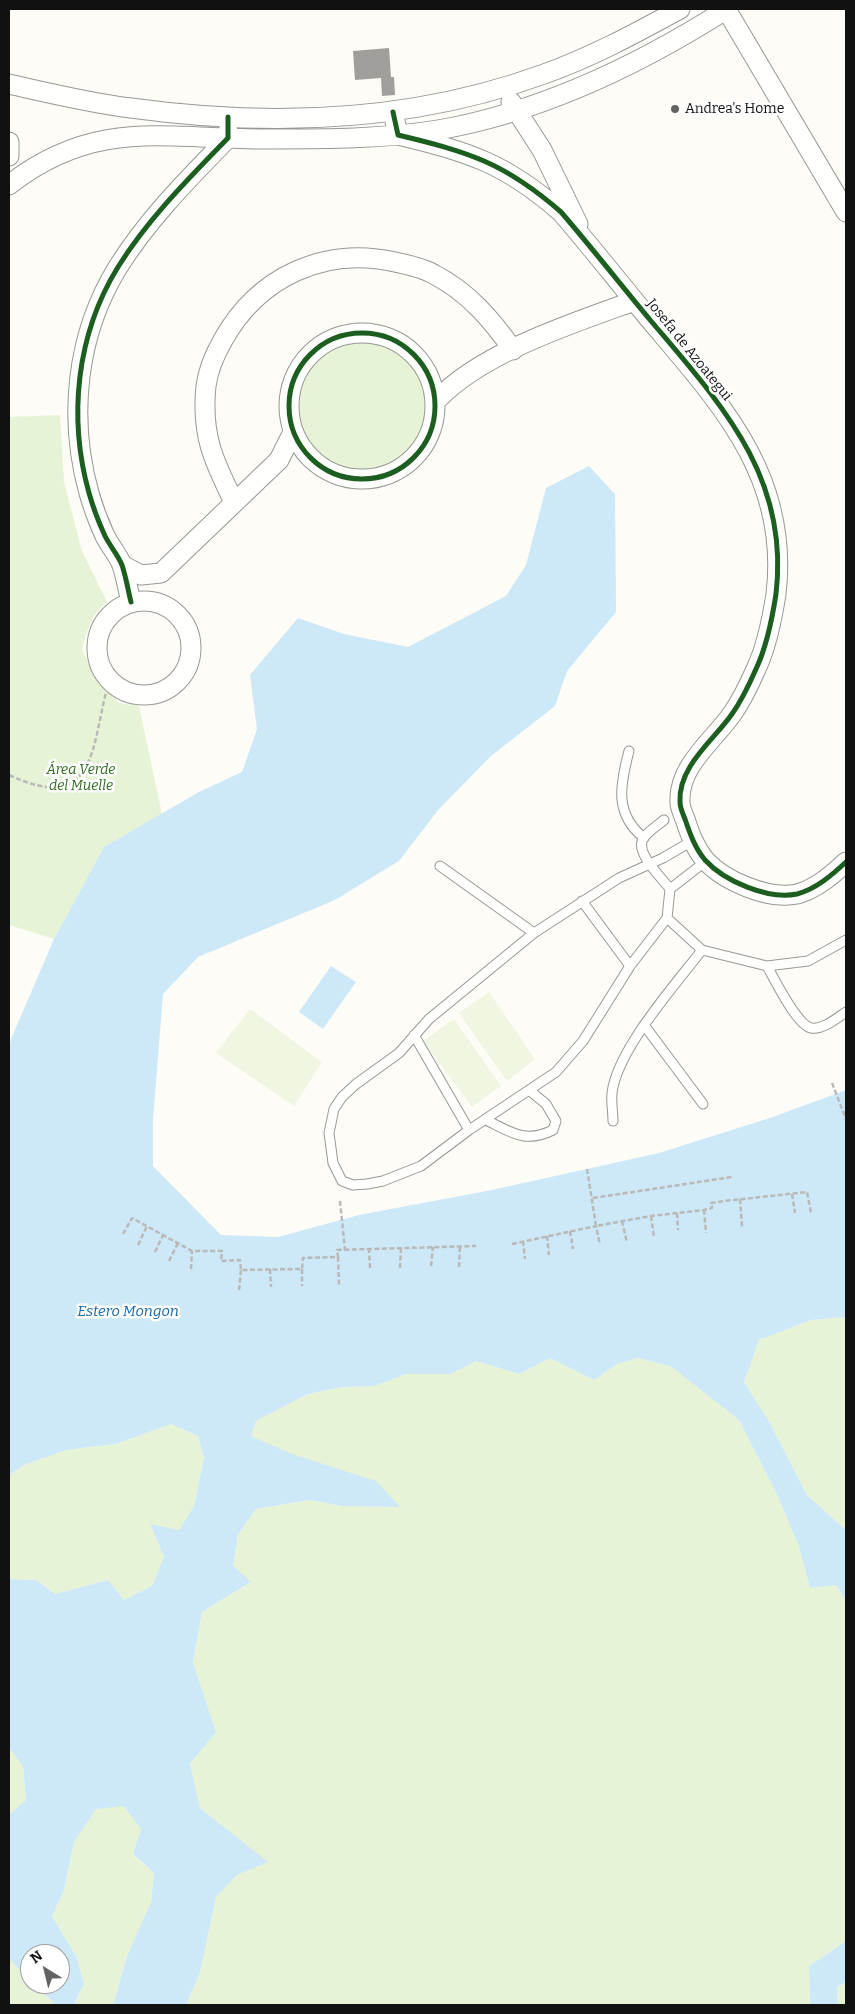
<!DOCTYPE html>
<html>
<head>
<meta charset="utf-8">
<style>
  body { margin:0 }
  #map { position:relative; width:855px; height:2014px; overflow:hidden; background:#fdfcf7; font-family:Bitter,serif }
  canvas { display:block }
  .frame { position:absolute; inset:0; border:10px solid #111; pointer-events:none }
  .north { position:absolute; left:20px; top:1944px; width:50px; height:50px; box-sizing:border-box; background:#fff; border:1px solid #a0a0a0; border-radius:50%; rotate:324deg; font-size:14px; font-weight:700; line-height:20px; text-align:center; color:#111 }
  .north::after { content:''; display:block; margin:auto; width:18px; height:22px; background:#646362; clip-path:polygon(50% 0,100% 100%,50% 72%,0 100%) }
</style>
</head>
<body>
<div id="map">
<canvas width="855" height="2014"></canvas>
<div class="frame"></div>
<div class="north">N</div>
</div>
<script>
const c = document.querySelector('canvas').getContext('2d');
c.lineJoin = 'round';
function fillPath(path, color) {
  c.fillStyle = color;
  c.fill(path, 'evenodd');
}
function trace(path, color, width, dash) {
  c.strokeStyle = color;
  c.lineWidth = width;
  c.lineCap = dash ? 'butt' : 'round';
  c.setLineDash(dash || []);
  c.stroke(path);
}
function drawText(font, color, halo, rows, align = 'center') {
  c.font = font + ' Bitter,serif';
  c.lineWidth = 5;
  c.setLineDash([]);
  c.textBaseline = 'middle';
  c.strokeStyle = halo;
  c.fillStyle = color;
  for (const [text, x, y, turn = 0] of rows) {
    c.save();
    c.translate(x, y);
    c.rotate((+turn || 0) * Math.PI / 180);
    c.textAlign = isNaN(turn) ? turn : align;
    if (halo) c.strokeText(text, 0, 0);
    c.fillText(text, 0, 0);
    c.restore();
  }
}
const green = new Path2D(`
  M289 406a73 73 0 1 1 146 0a73 73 0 1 1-146 0Z
  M60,415L64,482L82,551L107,602C90,615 87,631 82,650L98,682L119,703L139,706L162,814L104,847L54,939L9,925V417Z
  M846,1317V1530L807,1495L770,1423L744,1382L759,1340L811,1320Z
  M550,1358L594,1380L617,1364L639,1358L673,1367L739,1420L779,1499L798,1544L810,1588L836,1585L846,1600V1941L809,1966L810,2005H186L200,1973L216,1897L237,1875L267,1862L200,1808L190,1764L216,1732L193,1662L202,1612L250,1583L233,1566L238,1535L256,1509L310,1500L342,1506L400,1507L251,1436L256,1421L308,1394L343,1387L375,1386L406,1374H451L476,1361L519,1374Z
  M171,1424L198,1436L204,1458L194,1506L179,1530L150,1525L164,1557L152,1586L124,1600L108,1580L55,1594L36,1580L9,1579V1475L24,1465L66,1450L116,1444Z
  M9,1748L23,1766L26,1800L9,1815Z
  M124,1805L141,1829L133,1855L154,1873L151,1902L127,1956L113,2005H77L75,2002L84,1984L77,1958L52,1916L64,1890L74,1842L95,1809Z
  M9,1959L30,1980V1984H34L53,2002L52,2005H9Z
  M846,1982V2005H838L837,1987Z`);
const pitch = new Path2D(`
  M489,992L535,1059L507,1081L459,1013Z
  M250,1009L322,1062L294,1106L216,1053Z
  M454,1019L501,1086L472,1107L423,1041Z`);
const water = new Path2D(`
  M589,466L615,494L616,612L567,671L555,706L491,756L439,809L399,861L335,900L198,957L163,994L153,1119V1166L221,1235L278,1237L359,1215L492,1190L659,1153L773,1117L846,1090V1317L811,1320L759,1340L744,1382L770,1423L807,1495L846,1530V1600L836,1585L810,1588L798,1544L779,1499L739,1420L672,1367L639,1358L617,1364L594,1380L550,1358L519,1374L476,1361L451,1374H406L375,1386L343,1387L308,1394L256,1421L251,1436L292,1454L376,1481L400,1507L342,1506L310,1500L256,1509L238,1535L233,1566L251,1582L202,1612L193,1662L216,1732L190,1764L200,1808L268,1862L237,1875L216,1897L200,1973L186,2005H113L127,1956L151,1902L154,1873L133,1854L141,1829L124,1806L96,1809L74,1842L64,1890L52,1916L77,1958L84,1984L75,2002L77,2005H52L53,2002L34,1984H60V1954H30V1980L9,1959V1815L26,1800L23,1766L9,1748V1579L36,1580L55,1594L108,1580L124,1600L152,1586L164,1557L150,1524L179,1530L194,1506L204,1458L198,1436L171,1424L116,1444L66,1450L24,1465L9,1475V1049L11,1039L54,939L104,847L199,792L242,772L257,729L250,675L298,618L344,634L408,647L506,596L526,565L546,488Z
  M331,966L356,982L323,1029L299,1012Z
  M846,1941V1982L837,1987L838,2005H810L809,1966Z`);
const building = new Path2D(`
  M389,48L391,77H394L395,95L382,96L381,78L355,80L353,51Z`);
const path = new Path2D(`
  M9,775C99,817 91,742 109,681
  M832,1083L846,1119
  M587,1169L596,1226L651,1216L704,1210L712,1208L711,1203L724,1201L807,1192L811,1213
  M792,1194L795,1213
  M593,1198L732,1177
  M740,1199L742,1227
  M340,1201L345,1250
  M704,1210L706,1233
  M677,1213L678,1230
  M651,1216L654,1237
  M622,1221L627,1243
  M570,1231L573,1249
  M123,1234L132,1218L192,1251H222L221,1261L240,1260L241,1270L302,1269L303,1258L338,1257L337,1250L476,1246
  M547,1236L549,1255
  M523,1241L525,1259
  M512,1244L596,1226L600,1245
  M138,1245L147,1226
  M369,1248L370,1269
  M155,1252L163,1235
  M338,1257L339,1285
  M169,1261L178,1243
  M431,1266L433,1247
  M459,1267L460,1246
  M400,1268L401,1248
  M191,1269L192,1251
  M270,1269L271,1287
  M302,1269V1286
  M239,1290L241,1270`);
const service = new Path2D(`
  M629,751C620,785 614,814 644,838
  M664,820C657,826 648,831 643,839C635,853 662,878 670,889L667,918L630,966L583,1041L556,1072L469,1130L421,1166L383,1181L367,1184L353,1185L342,1181L333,1163L329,1133L334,1109L342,1097L356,1084L399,1053L429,1019L534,933L619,878L663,858L692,841
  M440,866L534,933
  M670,889L706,861
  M582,901L630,966
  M667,918L702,950L767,966L808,961L846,940
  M767,966C775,980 796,1024 811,1028C823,1030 837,1018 846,1012
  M644,1025L703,1104
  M414,1035L469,1130
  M486,1120C511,1132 525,1144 553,1130L556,1121L546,1104L529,1090
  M613,1121C613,1112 611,1102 612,1093C617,1050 675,985 702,950`);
const minor = new Path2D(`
  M726,9L846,212
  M9,84C49,93 90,103 131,108C269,127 413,122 544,74C592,57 636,33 680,9
  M511,102L542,150L578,224
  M393,112L398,135C469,152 505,163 561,212C592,248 621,285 651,321C721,404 790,477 776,594C772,620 767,646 756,669C749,685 742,700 732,714C714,740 678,766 680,802C680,808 683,814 685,819C690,834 695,848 705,860C724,881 768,900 797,894C816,889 832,875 846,862
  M9,142V156
  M9,185C97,116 170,140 271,139C326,139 383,139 438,130C542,112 639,65 727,9
  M289 406a73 73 0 1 1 146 0a73 73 0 1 1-146 0Z
  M436,401C480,353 573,323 634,301
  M234,502C213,460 201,434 206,386C208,370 215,354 223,340C258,277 324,246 395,262C408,265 424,268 435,275C468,292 492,320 513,350
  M122,565L141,575L161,573L279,460L293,432
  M97 648a47 47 0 1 1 94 0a47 47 0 1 1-94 0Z
  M131,602C128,590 126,577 122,565C118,555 110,546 105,536C99,523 93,507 89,493C68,418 76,335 118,267C148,219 189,178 228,138V131`);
const cycleway = new Path2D(`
  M393,112L398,135C469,152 505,163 561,212C592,248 621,285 651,321C721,404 790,477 776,594C772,620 767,646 756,669C749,685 742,700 732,714C714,740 678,766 680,802C680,808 683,814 685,819C690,834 695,848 705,860C724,881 768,900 797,894C816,889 832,875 846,862
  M289 406a73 73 0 1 1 146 0a73 73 0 1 1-146 0Z
  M131,602C128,590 126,577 122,565C118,555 110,546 105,536C99,523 93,507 89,493C68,418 76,335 118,267C148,219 189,178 228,138V117`);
const markers = [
  [675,109,5,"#646362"]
];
const poiNames = [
  ["Andrea's Home",685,109]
];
const streetNames = [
  ["Josefa de Azoategui",689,350,51]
];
const parkNames = [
  ["Área Verde",81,770],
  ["del Muelle",81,786]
];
const waterNames = [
  ["Estero Mongon",128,1312]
];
fillPath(green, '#e7f3d7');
fillPath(pitch, '#f0f6e1');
fillPath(water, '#cde8f7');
fillPath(building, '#a19f9c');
trace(service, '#979795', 11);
trace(minor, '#979795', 21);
trace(path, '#b9b9b8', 2.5, [5, 2.5]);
trace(service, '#fffffe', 9);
trace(minor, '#fffffe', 19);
trace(cycleway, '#1b5e20', 5);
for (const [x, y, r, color] of markers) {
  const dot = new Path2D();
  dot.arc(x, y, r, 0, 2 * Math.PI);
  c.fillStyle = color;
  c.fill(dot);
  trace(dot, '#fff', 2);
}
drawText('14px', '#111', '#fff', poiNames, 'left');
drawText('14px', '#111', '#fff', streetNames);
drawText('italic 14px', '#2f6b1f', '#fff', parkNames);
drawText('italic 15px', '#1768a6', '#fff', waterNames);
</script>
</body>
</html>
